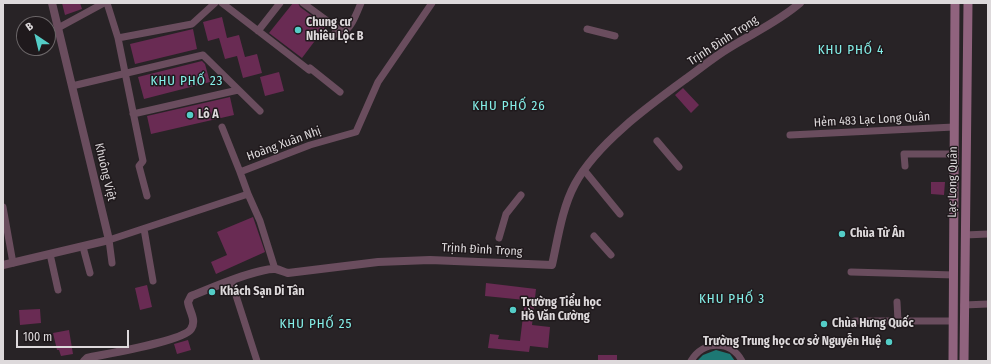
<!DOCTYPE html>
<html>
<head>
<meta charset="utf-8">
<style>
  body { margin:0 }
  #map { position:relative; width:991px; height:364px; overflow:hidden; background:#282326; font-family:"Fira Sans Condensed",sans-serif }
  canvas { display:block }
  .frame { position:absolute; inset:0; border:4px solid #ddd9db; pointer-events:none }
  .north { position:absolute; left:16px; top:16px; width:40px; height:40px; box-sizing:border-box; background:#1f191c; border:1px solid #6b6668; border-radius:50%; rotate:325deg; font-size:11px; font-weight:700; line-height:16px; text-align:center; color:#ddd9db }
  .north::after { content:''; display:block; margin:auto; width:14px; height:18px; background:#54cdc7; clip-path:polygon(50% 0,100% 100%,50% 72%,0 100%) }
  .scale { position:absolute; left:16px; top:330px; width:113px; height:18px; box-sizing:border-box; border:2px solid #ddd9db; border-top:0; padding-left:5px; font-size:12px; line-height:14px; white-space:nowrap; color:#ddd9db; -webkit-text-stroke:3px #1f191c; paint-order:stroke }
</style>
</head>
<body>
<div id="map">
<canvas width="991" height="364"></canvas>
<div class="frame"></div>
<div class="north">B</div>
<div class="scale">100 m</div>
</div>
<script>
const c = document.querySelector('canvas').getContext('2d');
c.lineJoin = 'round';
function fillPath(path, color) {
  c.fillStyle = color;
  c.fill(path, 'evenodd');
}
function trace(path, color, width, dash) {
  c.strokeStyle = color;
  c.lineWidth = width;
  c.lineCap = dash ? 'butt' : 'round';
  c.setLineDash(dash || []);
  c.stroke(path);
}
function drawText(font, color, halo, rows, align = 'center') {
  c.font = font + ' "Fira Sans Condensed",sans-serif';
  c.lineWidth = 3;
  c.setLineDash([]);
  c.textBaseline = 'middle';
  c.strokeStyle = halo;
  c.fillStyle = color;
  for (const [text, x, y, turn = 0] of rows) {
    c.save();
    c.translate(x, y);
    c.rotate((+turn || 0) * Math.PI / 180);
    c.textAlign = isNaN(turn) ? turn : align;
    if (halo) c.strokeText(text, 0, 0);
    c.fillText(text, 0, 0);
    c.restore();
  }
}
const water = new Path2D(`
  M716,350L730,354L735,361H697L703,355Z`);
const building = new Path2D(`
  M62,3H80L82,9L65,15Z
  M293,3H298L300,7L326,26L302,58L269,33Z
  M222,17L227,38L239,35L245,57L257,54L262,73L243,78L237,56L225,59L219,38L208,41L203,22Z
  M193,29L197,49L135,64L130,44Z
  M202,61L205,64L210,82L144,99L138,77Z
  M279,72L284,91L265,96L260,77Z
  M683,88L699,105L691,113L675,95Z
  M230,97L234,115L151,134L147,116Z
  M931,182H945L944,195L931,194Z
  M253,217L265,252L216,274L211,262L227,255L217,232Z
  M486,283L536,289L532,325L550,327L548,348L530,346L529,352L488,348L490,334L499,335L498,339L520,341L525,300L485,296Z
  M147,285L152,307L140,310L135,288Z
  M40,309L41,323L20,325L19,310Z
  M69,330L73,354L61,356L59,350H57L53,333Z
  M188,340L191,350L177,354L174,344Z
  M598,355H617V361H598Z`);
const minor = new Path2D(`
  M107,3L118,38L143,161L139,166L147,196
  M222,3L309,70
  M303,3L337,28L334,35
  M58,28L104,3
  M337,28L343,32C352,28 357,12 361,3
  M587,29L615,36
  M258,31L280,3
  M118,38L192,24L215,3
  M310,68L340,92
  M72,86L203,55L260,111
  M133,114L238,90
  M222,127L240,172
  M790,135L954,127
  M657,141L679,167
  M905,166L904,154H955
  M584,170L620,214
  M248,194L260,221L275,269
  M3,207L13,263
  M144,229L153,281
  M965,235L988,234
  M594,236L611,255
  M499,238L506,214L521,195
  M83,247L90,273
  M50,254L58,290
  M112,263L109,240L248,194L240,172L310,145L356,132L378,82L432,3
  M851,272L954,275
  M231,280L257,361
  M897,302L898,321
  M964,305L988,304
  M855,321H953
  M691,361C703,340 731,340 742,361`);
const tertiary = new Path2D(`
  M3,265L109,240L52,3
  M84,361L87,358C105,354 184,341 191,329C197,320 189,311 188,302L191,296C209,289 259,267 276,269C280,270 284,272 288,273L378,262L430,260L552,265C558,238 562,208 575,184C597,143 650,105 687,78C701,68 714,57 729,48C753,33 778,22 800,3`);
const secondary = new Path2D(`
  M953,361L955,3
  M964,361L968,3`);
const markers = [
  [298,30,4,"#54cdc7"],
  [190,115,4,"#54cdc7"],
  [842,234,4,"#54cdc7"],
  [212,292,4,"#54cdc7"],
  [513,310,4,"#54cdc7"],
  [824,324,4,"#54cdc7"],
  [889,342,4,"#54cdc7"]
];
const poiNames = [
  ["Chung cư",306,23],
  ["Nhiêu Lộc B",306,37],
  ["Lô A",198,115],
  ["Chùa Từ Ân",850,234],
  ["Khách Sạn Di Tân",220,292],
  ["Trường Tiểu học",521,303],
  ["Hồ Văn Cường",521,317],
  ["Chùa Hưng Quốc",832,324],
  ["Trường Trung học cơ sở Nguyễn Huệ",881,342,"right"]
];
const streetNames = [
  ["Trịnh Đình Trọng",723,41,-33],
  ["Hẻm 483 Lạc Long Quân",872,120,-3],
  ["Hoàng Xuân Nhị",284,144,-20],
  ["Khuông Việt",105,172,77],
  ["Lạc Long Quân",953,182,-89],
  ["Trịnh Đình Trọng",482,250,3]
];
const neighbourhoodNames = [
  ["KHU PHỐ 4",851,50],
  ["KHU PHỐ 23",187,81],
  ["KHU PHỐ 26",509,106],
  ["KHU PHỐ 3",732,299],
  ["KHU PHỐ 25",316,324]
];
fillPath(water, '#1d7874');
fillPath(building, '#692b53');
trace(minor, '#6a4d5e', 7);
trace(tertiary, '#6a4d5e', 8);
trace(secondary, '#90637e', 9);
for (const [x, y, r, color] of markers) {
  const dot = new Path2D();
  dot.arc(x, y, r, 0, 2 * Math.PI);
  c.fillStyle = color;
  c.fill(dot);
  trace(dot, '#1f191c', 1.5);
}
drawText('bold 12px', '#ddd9db', '#1f191c', poiNames, 'left');
drawText('12px', '#ddd9db', '#1f191c', streetNames);
c.letterSpacing = '1px';
drawText('13px', '#85f0e9', '#1f191c', neighbourhoodNames);
c.letterSpacing = '0px';
</script>
</body>
</html>
